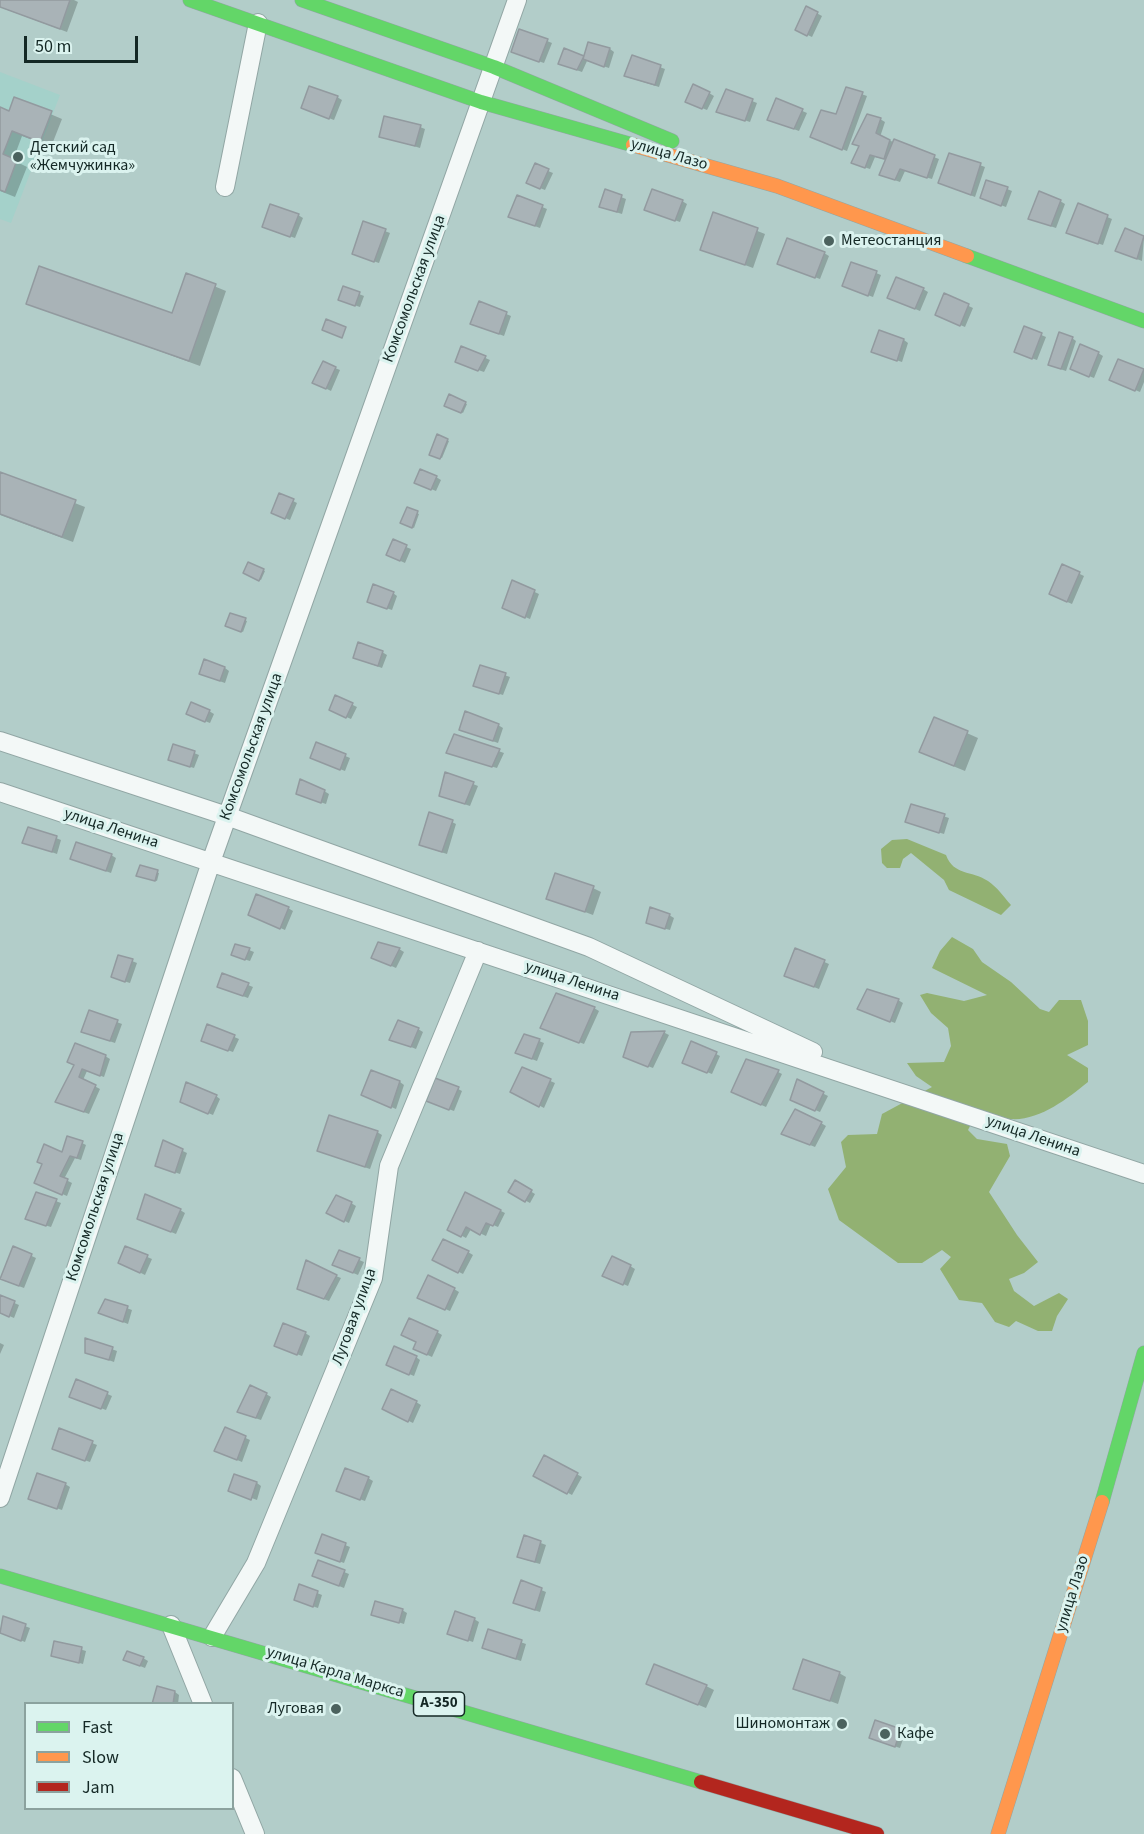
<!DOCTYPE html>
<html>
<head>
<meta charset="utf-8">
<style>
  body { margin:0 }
  #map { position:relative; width:1144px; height:1834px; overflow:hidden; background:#b2cdc9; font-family:"Source Sans 3",sans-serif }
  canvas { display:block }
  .legend { position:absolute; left:24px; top:1702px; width:210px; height:108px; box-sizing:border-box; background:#dbf3ef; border:2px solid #8ba29e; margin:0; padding:8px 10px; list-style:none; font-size:18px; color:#142825 }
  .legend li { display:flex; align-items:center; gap:12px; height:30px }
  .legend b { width:30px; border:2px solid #8ba29e }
  .scale { position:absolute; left:24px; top:36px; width:114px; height:27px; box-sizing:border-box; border:3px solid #142825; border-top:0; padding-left:8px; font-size:18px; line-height:21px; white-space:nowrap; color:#142825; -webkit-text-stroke:4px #dbf3ef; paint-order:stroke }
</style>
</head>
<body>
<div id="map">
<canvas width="1144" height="1834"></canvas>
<ul class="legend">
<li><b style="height:8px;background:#63d668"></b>Fast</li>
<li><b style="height:8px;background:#ff974d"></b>Slow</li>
<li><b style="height:8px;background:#b3261e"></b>Jam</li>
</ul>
<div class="scale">50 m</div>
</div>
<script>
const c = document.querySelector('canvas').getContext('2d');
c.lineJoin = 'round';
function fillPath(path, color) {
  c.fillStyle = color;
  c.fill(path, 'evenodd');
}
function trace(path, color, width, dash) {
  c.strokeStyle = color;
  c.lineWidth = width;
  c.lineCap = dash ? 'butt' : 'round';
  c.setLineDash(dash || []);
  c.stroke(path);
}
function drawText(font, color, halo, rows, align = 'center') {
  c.font = font + ' "Source Sans 3",sans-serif';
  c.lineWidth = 6;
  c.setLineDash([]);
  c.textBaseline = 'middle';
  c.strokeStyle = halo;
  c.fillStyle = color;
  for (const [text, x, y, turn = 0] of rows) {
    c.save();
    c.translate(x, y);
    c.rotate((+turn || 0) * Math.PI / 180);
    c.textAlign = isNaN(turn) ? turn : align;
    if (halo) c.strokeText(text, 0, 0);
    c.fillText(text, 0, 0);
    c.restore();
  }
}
const built = new Path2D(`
  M0,72L60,95L11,223L0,219Z`);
const forest = new Path2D(`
  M907,839L946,855C954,876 971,870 988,881C997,887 1004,897 1011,905L1001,915L949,890L944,880L911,853L903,859L900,868H887L882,863L881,849L892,840Z
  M952,937L973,949L982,962L1011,982L1040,1009L1049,1012L1059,1000H1081L1088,1021V1045L1067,1055L1088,1068V1082C1067,1099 1039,1121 1011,1119C1000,1119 988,1113 978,1110L968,1130L977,1139L1007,1144L1010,1156L989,1192L1017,1235L1038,1262L1024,1273L1009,1279L1014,1291L1034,1306L1059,1293L1068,1299L1057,1316L1052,1331H1038L1016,1321L1009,1327L995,1322L982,1303L959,1300L940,1269L951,1257L942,1250L922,1263H898L839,1220L828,1189L846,1167L841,1142L848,1135L877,1134L882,1114L932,1087L916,1076L907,1063L944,1062L951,1046L948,1028L931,1013L920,995L927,993L964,1001L987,995L932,968L940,951Z`);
const shadow = new Path2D(`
  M0,0H74L78,2L67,32L5,9L0,6Z
  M807,8L822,16L812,37L801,32Z
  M547,41L552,43L544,63L517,54Z
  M610,49L614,52L609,68L587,61L582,72L565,66V50L585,58Z
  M633,57L665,69L659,87L630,78Z
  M847,89L867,96L847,151L816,139L837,116Z
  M727,91L757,103L750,122L723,113Z
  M709,93L714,96L707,110L692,104Z
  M337,97L342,100L334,120L307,110Z
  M15,99L62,119L51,147L22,136L13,160L27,167L15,197L0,191V109L9,113Z
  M777,100L807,113L799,131L769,120Z
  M880,119L885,122L880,137L939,159L932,179L905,171L900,182L886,177L887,160L875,157L870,169L858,165L861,146L854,143Z
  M420,127L425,129L420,148L381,136Z
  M950,154L985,167L975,197L940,183Z
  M548,171L553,173L545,190L532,185Z
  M1007,189L1012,191L1006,207L981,198Z
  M606,191L626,199L622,214L606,209Z
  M518,197L547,209L540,228L510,217Z
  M682,201L687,204L680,222L651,212Z
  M1060,201L1065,204L1056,228L1035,221Z
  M1078,205L1112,219L1103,245L1072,235Z
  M714,214L765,234L753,268L702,249Z
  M298,215L303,218L295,238L268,229Z
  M364,223L390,233L379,263L358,256Z
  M1125,230L1144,238L1142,261L1121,253Z
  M824,253L829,256L820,279L784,266Z
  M876,273L881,275L873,297L848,288Z
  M187,275L226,291L200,366L28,303L173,315Z
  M344,288L364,296L360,307L345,302Z
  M923,289L928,292L920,311L894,300Z
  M945,295L973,308L965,327L941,317Z
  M480,303L511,316L504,336L477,326Z
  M1025,328L1046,337L1037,360L1020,354Z
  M1072,338L1076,341L1066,371L1054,367Z
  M904,340L908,343L902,362L878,354Z
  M462,348L490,360L484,372L461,364Z
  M1098,353L1103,356L1094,378L1076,371Z
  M1119,361L1144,371V382L1140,392L1116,382Z
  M335,368L340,370L331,391L319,385Z
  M450,396L467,404L463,413L446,405Z
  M438,436L449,441L442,458L431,454Z
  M0,474L85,507L73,542L0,515Z
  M436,477L441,480L436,491L421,485Z
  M293,501L297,503L290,520L278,515Z
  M407,509L419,514L414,528L402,523Z
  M406,547L411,549L405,563L392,557Z
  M249,564L265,571L261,580L245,573Z
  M1063,566L1084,576L1072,604L1056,597Z
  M513,582L539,594L530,619L509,610Z
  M393,593L397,596L392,610L374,604Z
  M231,614L247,621L243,632L227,625Z
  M382,652L387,655L382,668L354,658Z
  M481,667L510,677L503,695L480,688Z
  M225,668L229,671L225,683L205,676Z
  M336,697L357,707L351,719L335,712Z
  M209,711L214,714L210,723L192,716Z
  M935,719L978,738L965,771L931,757Z
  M498,725L503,728L498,743L461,730Z
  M455,736L504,753L497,768L453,755Z
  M317,744L350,758L345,771L317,760Z
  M194,753L199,755L194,768L174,762Z
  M473,784L478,786L470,806L446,798Z
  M324,791L329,794L326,804L302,796Z
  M912,806L949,818L944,834L911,824Z
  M452,822L456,824L447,854L425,847Z
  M56,838L61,840L57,854L29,844Z
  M111,855L116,858L111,873L72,859Z
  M141,867L159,873L157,881L140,876Z
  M593,888L601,892L593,915L548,898Z
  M288,908L293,911L285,930L255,917Z
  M669,915L674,918L670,930L652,925Z
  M399,949L404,952L396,968L378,960Z
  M249,950L254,952L250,961L237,957Z
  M796,950L829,964L819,989L791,978Z
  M132,961L137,963L130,983L117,979Z
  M223,975L253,987L248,998L223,989Z
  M898,1000L903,1003L895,1023L864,1011Z
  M594,1008L599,1011L584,1044L542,1028Z
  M90,1012L122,1024L115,1043L83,1032Z
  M208,1026L239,1039L233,1052L207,1043Z
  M418,1029L423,1032L416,1049L396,1041Z
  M665,1033L669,1035L653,1068L629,1059L632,1034Z
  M524,1035L544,1043L537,1061L521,1055Z
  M716,1054L720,1056L712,1074L689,1065Z
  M105,1056L110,1059L104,1077L87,1071L83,1080L100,1089L89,1114L57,1102L75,1065Z
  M522,1069L555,1083L544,1108L512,1091Z
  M778,1072L782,1074L766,1107L737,1094Z
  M798,1081L828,1096L820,1112L796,1102Z
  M400,1082L404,1085L396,1109L368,1097Z
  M458,1089L462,1091L454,1111L432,1103Z
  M216,1096L220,1099L213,1115L186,1104Z
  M821,1123L826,1126L815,1147L788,1136Z
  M377,1132L382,1135L370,1169L323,1153Z
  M164,1142L187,1153L180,1174L157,1166Z
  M82,1143L86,1145L81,1160L75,1158L64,1179L72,1183L67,1196L41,1185L63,1155Z
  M515,1182L535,1194L530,1203L510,1192Z
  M37,1194L61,1203L51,1227L31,1221Z
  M466,1194L505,1213L498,1227L491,1224L486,1236L471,1229L466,1238L449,1229Z
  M351,1203L356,1206L349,1223L332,1215Z
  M180,1210L185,1213L176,1234L144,1221Z
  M14,1248L36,1258L24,1288L5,1281Z
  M126,1248L152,1259L145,1275L125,1265Z
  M340,1252L364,1262L358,1275L339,1267Z
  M468,1252L473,1255L463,1274L439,1262Z
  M630,1266L635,1269L628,1286L609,1278Z
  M336,1276L341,1278L329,1301L303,1291Z
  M454,1289L459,1292L450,1311L424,1300Z
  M0,1297L19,1305L14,1318L0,1312Z
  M105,1300L132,1310L128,1324L105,1315Z
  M437,1332L442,1335L432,1357L419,1351Z
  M305,1333L310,1336L302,1356L280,1348Z
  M87,1340L117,1351L114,1362L86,1352Z
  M0,1343L4,1345L0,1354Z
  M416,1357L420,1360L414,1376L392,1367Z
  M77,1381L112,1396L106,1410L76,1399Z
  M266,1394L271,1397L261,1420L243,1414Z
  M416,1402L421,1405L413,1423L388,1411Z
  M226,1429L250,1440L242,1462L221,1453Z
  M60,1430L97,1445L90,1462L53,1449Z
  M545,1457L582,1477L572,1495L535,1475Z
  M368,1478L373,1481L365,1501L343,1493Z
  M257,1483L261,1486L257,1500L233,1491Z
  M65,1484L70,1487L62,1510L35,1501Z
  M323,1536L350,1547L344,1563L322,1555Z
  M525,1537L546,1545L540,1564L523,1559Z
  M344,1572L349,1574L344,1588L319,1578Z
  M522,1582L546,1592L540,1612L519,1605Z
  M300,1586L322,1595L318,1608L300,1602Z
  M402,1610L407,1613L404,1624L373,1614Z
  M4,1618L30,1628L25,1642L0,1632Z
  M474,1619L479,1622L473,1642L449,1634Z
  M489,1631L526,1644L521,1661L488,1650Z
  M56,1642L86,1651L83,1664L52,1655Z
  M143,1658L148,1661L145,1668L130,1662Z
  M839,1673L846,1677L838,1704L795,1688Z
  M706,1686L714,1690L706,1708L656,1687Z
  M175,1692L179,1695L178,1704H154Z
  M876,1722L905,1733L900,1748L875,1740Z`);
const building = new Path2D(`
  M0,0H70L60,29L0,7Z
  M806,6L818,12L807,36L795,30Z
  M519,29L548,39L539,62L511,52Z
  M588,42L610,48L604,67L583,59Z
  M564,48L584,56L577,70L558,64Z
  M632,55L661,65L655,85L624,76Z
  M693,84L710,92L702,109L685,102Z
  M309,86L338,96L329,119L301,108Z
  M846,87L863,92L842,150L810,137L821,110L836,114Z
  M726,89L753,99L745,121L716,112Z
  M14,97L52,111L40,142L12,131L3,154L17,160L5,192L0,190V107L9,111Z
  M776,98L803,109L794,129L767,120Z
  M867,114L881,118L876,133L890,140L884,159L870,155L865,168L851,163L859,146L852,144Z
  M384,116L421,125L415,146L379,137Z
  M894,139L935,155L927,178L900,169L895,180L879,175Z
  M949,153L981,163L971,195L938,183Z
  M535,163L549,169L540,189L526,183Z
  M986,180L1008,187L1001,206L980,198Z
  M605,189L622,195L617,212L599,207Z
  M652,189L683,200L675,221L644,210Z
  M1039,191L1061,200L1051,226L1028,219Z
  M517,195L543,205L535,226L508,217Z
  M1078,203L1108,215L1098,244L1066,233Z
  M270,204L299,214L290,237L262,227Z
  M713,212L758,228L745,265L700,250Z
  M363,221L386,229L374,262L352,254Z
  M1125,228L1144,236L1137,259L1115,251Z
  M787,238L825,252L815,278L777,264Z
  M851,262L877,271L868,296L842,286Z
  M39,266L172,313L186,273L216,284L189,361L26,304Z
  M896,277L924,288L915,309L887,298Z
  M343,286L360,292L355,306L338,300Z
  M944,293L969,304L960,326L935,315Z
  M479,301L507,312L499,334L470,324Z
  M326,319L346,327L342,338L322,330Z
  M1024,326L1042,333L1032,359L1014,352Z
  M879,330L904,339L897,361L871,352Z
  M1059,332L1073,337L1061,369L1048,365Z
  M1080,344L1099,352L1089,377L1070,369Z
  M461,346L486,356L478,371L455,362Z
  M1118,359L1144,369L1135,391L1109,380Z
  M323,361L336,367L326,389L312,383Z
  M449,394L466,402L461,413L444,406Z
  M437,434L448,439L440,459L429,455Z
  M420,469L437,476L431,490L414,483Z
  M0,472L76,500L62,537L0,514Z
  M279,493L294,499L285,519L271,513Z
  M407,507L418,511L412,528L400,523Z
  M393,539L407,545L400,561L386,555Z
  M248,562L264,569L259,581L243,573Z
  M1062,564L1080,572L1067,602L1049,594Z
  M512,580L535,590L525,618L502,608Z
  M373,584L394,592L387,609L367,602Z
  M230,613L246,618L241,632L225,626Z
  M358,642L383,651L378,666L353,658Z
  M204,659L225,667L220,681L199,674Z
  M480,665L506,673L499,694L473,686Z
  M335,695L353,703L346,718L329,710Z
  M191,702L210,710L205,722L186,714Z
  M465,711L499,724L493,741L459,730Z
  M934,717L968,731L954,766L919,752Z
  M454,734L500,749L492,767L446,753Z
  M316,742L346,754L340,770L310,758Z
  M173,744L195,751L190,767L168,760Z
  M445,772L474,782L465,804L439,796Z
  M300,779L325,790L321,803L296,794Z
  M911,804L945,814L939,833L905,822Z
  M429,812L453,820L442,852L419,845Z
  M28,827L57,836L52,852L22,843Z
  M76,842L112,854L106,871L70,859Z
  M140,865L158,870L155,881L136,876Z
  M555,873L594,886L585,912L546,899Z
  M256,894L289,907L280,929L248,915Z
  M650,907L670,914L665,929L646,923Z
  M378,942L400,948L391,966L371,958Z
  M235,944L250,948L245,960L231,955Z
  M795,948L825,960L814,987L784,976Z
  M118,955L133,959L125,982L111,977Z
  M222,973L249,983L243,996L217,987Z
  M867,989L899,999L890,1022L857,1009Z
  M556,993L595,1007L579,1043L540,1028Z
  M89,1010L118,1020L110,1041L81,1032Z
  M398,1020L419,1028L411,1047L389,1040Z
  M207,1024L235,1035L228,1051L201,1041Z
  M665,1031L648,1067L623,1057L631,1032Z
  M524,1034L540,1039L532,1059L515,1053Z
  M691,1041L717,1052L707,1073L682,1063Z
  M75,1043L106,1055L100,1076L82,1069L79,1077L96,1085L84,1112L55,1102L74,1065L67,1062Z
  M746,1059L779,1070L761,1105L731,1092Z
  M522,1067L551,1079L539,1107L510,1092Z
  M371,1070L400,1081L391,1108L361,1095Z
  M435,1078L459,1087L449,1110L426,1101Z
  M797,1079L824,1092L815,1111L790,1100Z
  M186,1082L217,1095L208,1114L180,1102Z
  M795,1109L822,1122L810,1145L781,1134Z
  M329,1115L378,1131L365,1167L317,1151Z
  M67,1136L83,1141L77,1158L70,1156L60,1176L68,1179L62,1195L34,1183L42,1164L37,1162L44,1144L62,1152Z
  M163,1140L183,1149L175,1173L155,1166Z
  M515,1180L532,1190L525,1202L508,1192Z
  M36,1192L57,1199L46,1226L25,1219Z
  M465,1192L501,1210L493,1226L486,1223L480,1235L466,1227L461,1237L447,1230Z
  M145,1194L181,1209L171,1232L137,1219Z
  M336,1195L352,1202L344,1222L326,1213Z
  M443,1239L469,1251L458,1273L432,1260Z
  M13,1246L32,1254L19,1286L0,1279Z
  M125,1246L148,1255L140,1273L118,1263Z
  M339,1250L360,1258L353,1273L332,1265Z
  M612,1256L631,1265L623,1285L602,1276Z
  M306,1260L337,1275L324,1299L297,1289Z
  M428,1275L455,1288L445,1310L417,1298Z
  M0,1295L15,1301L9,1317L0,1313Z
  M105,1299L128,1306L123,1322L98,1313Z
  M409,1318L438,1331L427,1355L413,1349L416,1342L401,1335Z
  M283,1323L306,1332L297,1355L274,1346Z
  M85,1338L113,1347L109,1360L85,1353Z
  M394,1346L417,1356L409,1375L386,1365Z
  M76,1379L108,1392L101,1409L69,1397Z
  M250,1385L267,1393L256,1418L237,1412Z
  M391,1389L417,1401L408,1422L382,1409Z
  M225,1427L246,1436L237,1460L214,1451Z
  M59,1428L93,1441L85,1461L52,1449Z
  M544,1455L578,1473L567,1494L533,1476Z
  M345,1468L369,1477L360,1500L336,1491Z
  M37,1473L66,1483L57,1509L28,1499Z
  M234,1474L257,1482L251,1500L228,1491Z
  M322,1534L346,1543L340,1562L315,1553Z
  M524,1535L541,1541L535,1562L517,1557Z
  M318,1560L345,1570L339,1586L312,1576Z
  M521,1580L542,1588L535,1610L513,1603Z
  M299,1584L318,1591L313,1607L294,1600Z
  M375,1601L403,1609L399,1623L371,1615Z
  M455,1611L475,1618L468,1641L447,1634Z
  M3,1616L26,1624L21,1641L0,1633Z
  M488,1629L522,1640L516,1659L482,1648Z
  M54,1641L82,1647L79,1663L51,1656Z
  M127,1651L144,1657L140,1666L123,1660Z
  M803,1659L840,1672L830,1701L793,1689Z
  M654,1664L707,1685L698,1705L646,1684Z
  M157,1686L175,1691L173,1704H152Z
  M875,1720L901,1729L895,1747L869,1738Z`);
const street = new Path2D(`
  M225,187L258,23
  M0,741L227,816L589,947L813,1052
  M0,792L1144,1174
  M0,1498L211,862L517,0
  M171,1625L203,1704
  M212,1637L256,1563L373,1278L389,1166L478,951
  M232,1778L255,1834`);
const fast = new Path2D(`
  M190,0L481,102L633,145
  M302,0L494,67L672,141
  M967,256L1144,321
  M1102,1502L1144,1353
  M0,1576L701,1782`);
const slow = new Path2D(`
  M633,145L777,186L967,256
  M998,1834L1102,1502`);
const jam = new Path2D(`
  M701,1782L877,1834`);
const markers = [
  [18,157,6,"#4b625e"],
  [829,241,6,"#4b625e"],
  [336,1709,6,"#4b625e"],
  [842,1724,6,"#4b625e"],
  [885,1734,6,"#4b625e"]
];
const shields = [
  [439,1704,51]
];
const shieldNames = [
  ["А-350",439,1704]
];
const poiNames = [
  ["Детский сад",30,148],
  ["«Жемчужинка»",30,166],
  ["Метеостанция",841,241],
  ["Луговая",324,1709,"right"],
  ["Шиномонтаж",830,1724,"right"],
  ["Кафе",897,1734]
];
const streetNames = [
  ["улица Лазо",669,155,16],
  ["Комсомольская улица",415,289,-70],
  ["Комсомольская улица",252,747,-70],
  ["улица Ленина",111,829,18],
  ["улица Ленина",572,982,18],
  ["улица Ленина",1033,1137,19],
  ["Комсомольская улица",96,1207,-72],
  ["Луговая улица",355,1317,-70],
  ["улица Лазо",1073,1594,-73],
  ["улица Карла Маркса",335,1673,17]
];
fillPath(built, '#a4d1ca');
fillPath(forest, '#92b172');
fillPath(shadow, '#0003');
fillPath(building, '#a9b3b7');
trace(building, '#929a9f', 1.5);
trace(street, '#91a6a4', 20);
trace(fast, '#91a6a4', 15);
trace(slow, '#91a6a4', 15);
trace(jam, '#91a6a4', 15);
trace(street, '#f3f8f7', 18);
trace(fast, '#63d668', 14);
trace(slow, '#ff974d', 14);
trace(jam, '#b3261e', 14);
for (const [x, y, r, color] of markers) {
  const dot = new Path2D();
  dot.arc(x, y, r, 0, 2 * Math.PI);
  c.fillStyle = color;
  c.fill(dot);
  trace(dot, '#dbf3ef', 2);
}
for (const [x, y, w] of shields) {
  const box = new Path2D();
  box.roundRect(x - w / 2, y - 12, w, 24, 4.5);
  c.fillStyle = '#dbf3ef';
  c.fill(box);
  trace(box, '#142825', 1.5);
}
drawText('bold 15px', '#142825', null, shieldNames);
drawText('16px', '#142825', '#dbf3ef', poiNames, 'left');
drawText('16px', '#142825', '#dbf3ef', streetNames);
</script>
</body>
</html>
